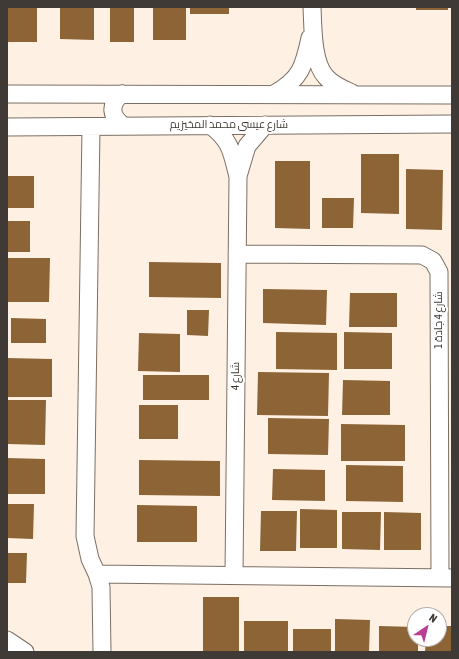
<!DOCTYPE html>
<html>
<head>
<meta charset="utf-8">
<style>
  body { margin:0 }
  #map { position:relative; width:459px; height:659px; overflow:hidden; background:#fff0e4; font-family:"Asap Condensed",sans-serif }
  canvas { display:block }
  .frame { position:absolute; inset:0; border:8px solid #3f3a35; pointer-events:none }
  .north { position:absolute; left:407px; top:607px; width:40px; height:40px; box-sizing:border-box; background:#fff; border:1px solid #b2b0ae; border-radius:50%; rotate:35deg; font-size:11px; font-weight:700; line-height:16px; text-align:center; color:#3f3a35 }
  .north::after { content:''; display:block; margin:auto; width:14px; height:18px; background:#b93f93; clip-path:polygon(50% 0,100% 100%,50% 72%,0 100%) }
</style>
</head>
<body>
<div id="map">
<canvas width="459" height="659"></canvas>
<div class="frame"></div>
<div class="north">N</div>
</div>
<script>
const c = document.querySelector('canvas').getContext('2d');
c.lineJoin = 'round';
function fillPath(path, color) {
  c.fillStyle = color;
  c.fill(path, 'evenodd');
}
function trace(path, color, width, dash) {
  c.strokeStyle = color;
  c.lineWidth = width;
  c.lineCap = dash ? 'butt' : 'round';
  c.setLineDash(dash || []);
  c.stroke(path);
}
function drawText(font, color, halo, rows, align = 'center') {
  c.font = font + ' "Asap Condensed",Cairo,sans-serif';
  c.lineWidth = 4;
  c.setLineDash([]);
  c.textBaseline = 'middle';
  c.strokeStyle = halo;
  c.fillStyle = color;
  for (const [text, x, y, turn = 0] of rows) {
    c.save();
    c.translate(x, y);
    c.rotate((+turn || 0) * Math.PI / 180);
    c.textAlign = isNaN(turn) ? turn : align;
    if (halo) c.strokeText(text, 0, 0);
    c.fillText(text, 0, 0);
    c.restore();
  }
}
const building = new Path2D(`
  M7,7H37V42H7Z
  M60,7H94V40L60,39Z
  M110,7H134V42H110Z
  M153,7H186V40H153Z
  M190,7H229V14H190Z
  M416,7H448V10H416Z
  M361,154H399V214L361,213Z
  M275,161H310V229L275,228Z
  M406,169L443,170L442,230L406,229Z
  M7,176H34V208H7Z
  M322,198H354L353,228H322Z
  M7,221H30V252H7Z
  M7,258H50L49,302H7Z
  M149,262L221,263V298L149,297Z
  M263,289L327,290L326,325L263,323Z
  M350,293H397V327H349Z
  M187,310H209L208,336L187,335Z
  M11,318L46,319V343H11Z
  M276,332L337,333V370L276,369Z
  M344,332L392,333V369H344Z
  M139,333L180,334V372L138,371Z
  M7,358L52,359V397H7Z
  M258,372L329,373L328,416L257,415Z
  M143,375H209V400H143Z
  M343,380L390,381V415H342Z
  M7,400H46L45,445L7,444Z
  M139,405H178V439H139Z
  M268,418L329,419L328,455L268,454Z
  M341,424L405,425V461H341Z
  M7,458L45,459V494H7Z
  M139,460L220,461V496L139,495Z
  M346,465L403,466V502L346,501Z
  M273,469L325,470V501L272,500Z
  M7,504H34L33,539L7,538Z
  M137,505L197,506V542H137Z
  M300,509L337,510V548H300Z
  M261,511H297L296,551H260Z
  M342,512H381L380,550L342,549Z
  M384,512L421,513V550H384Z
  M7,553H27L26,583H7Z
  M203,597H239V652H203Z
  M335,619L370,620L369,652H335Z
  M244,621H288V652H244Z
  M379,626L415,627V639H418V652H379Z
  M439,626H452V652H425L426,639H439Z
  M293,629H331V652H293Z`);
const minor = new Path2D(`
  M312,7C313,26 312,62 326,77C333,85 343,89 352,93
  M7,94L452,95
  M122,94C109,104 110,117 124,126
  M274,94C301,79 304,66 310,38
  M210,125C231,140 232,153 238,177L234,575
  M7,127L452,124
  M91,127L85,536L90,559L97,574L101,587L102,652
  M238,176L247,146L265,125
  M237,254L422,255L433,261L439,272L440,578
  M97,574L452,578
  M7,640L25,652`);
const streetNames = [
  ["شارع عيسى محمد المخيزيم",229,125],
  ["شارع 4 جادة 1",439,320,-90],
  ["شارع 4",236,376,-90]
];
fillPath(building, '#8c6436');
trace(minor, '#7b6f64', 19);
trace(minor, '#fff', 17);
drawText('11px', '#3f3a35', '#fff', streetNames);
</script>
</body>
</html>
